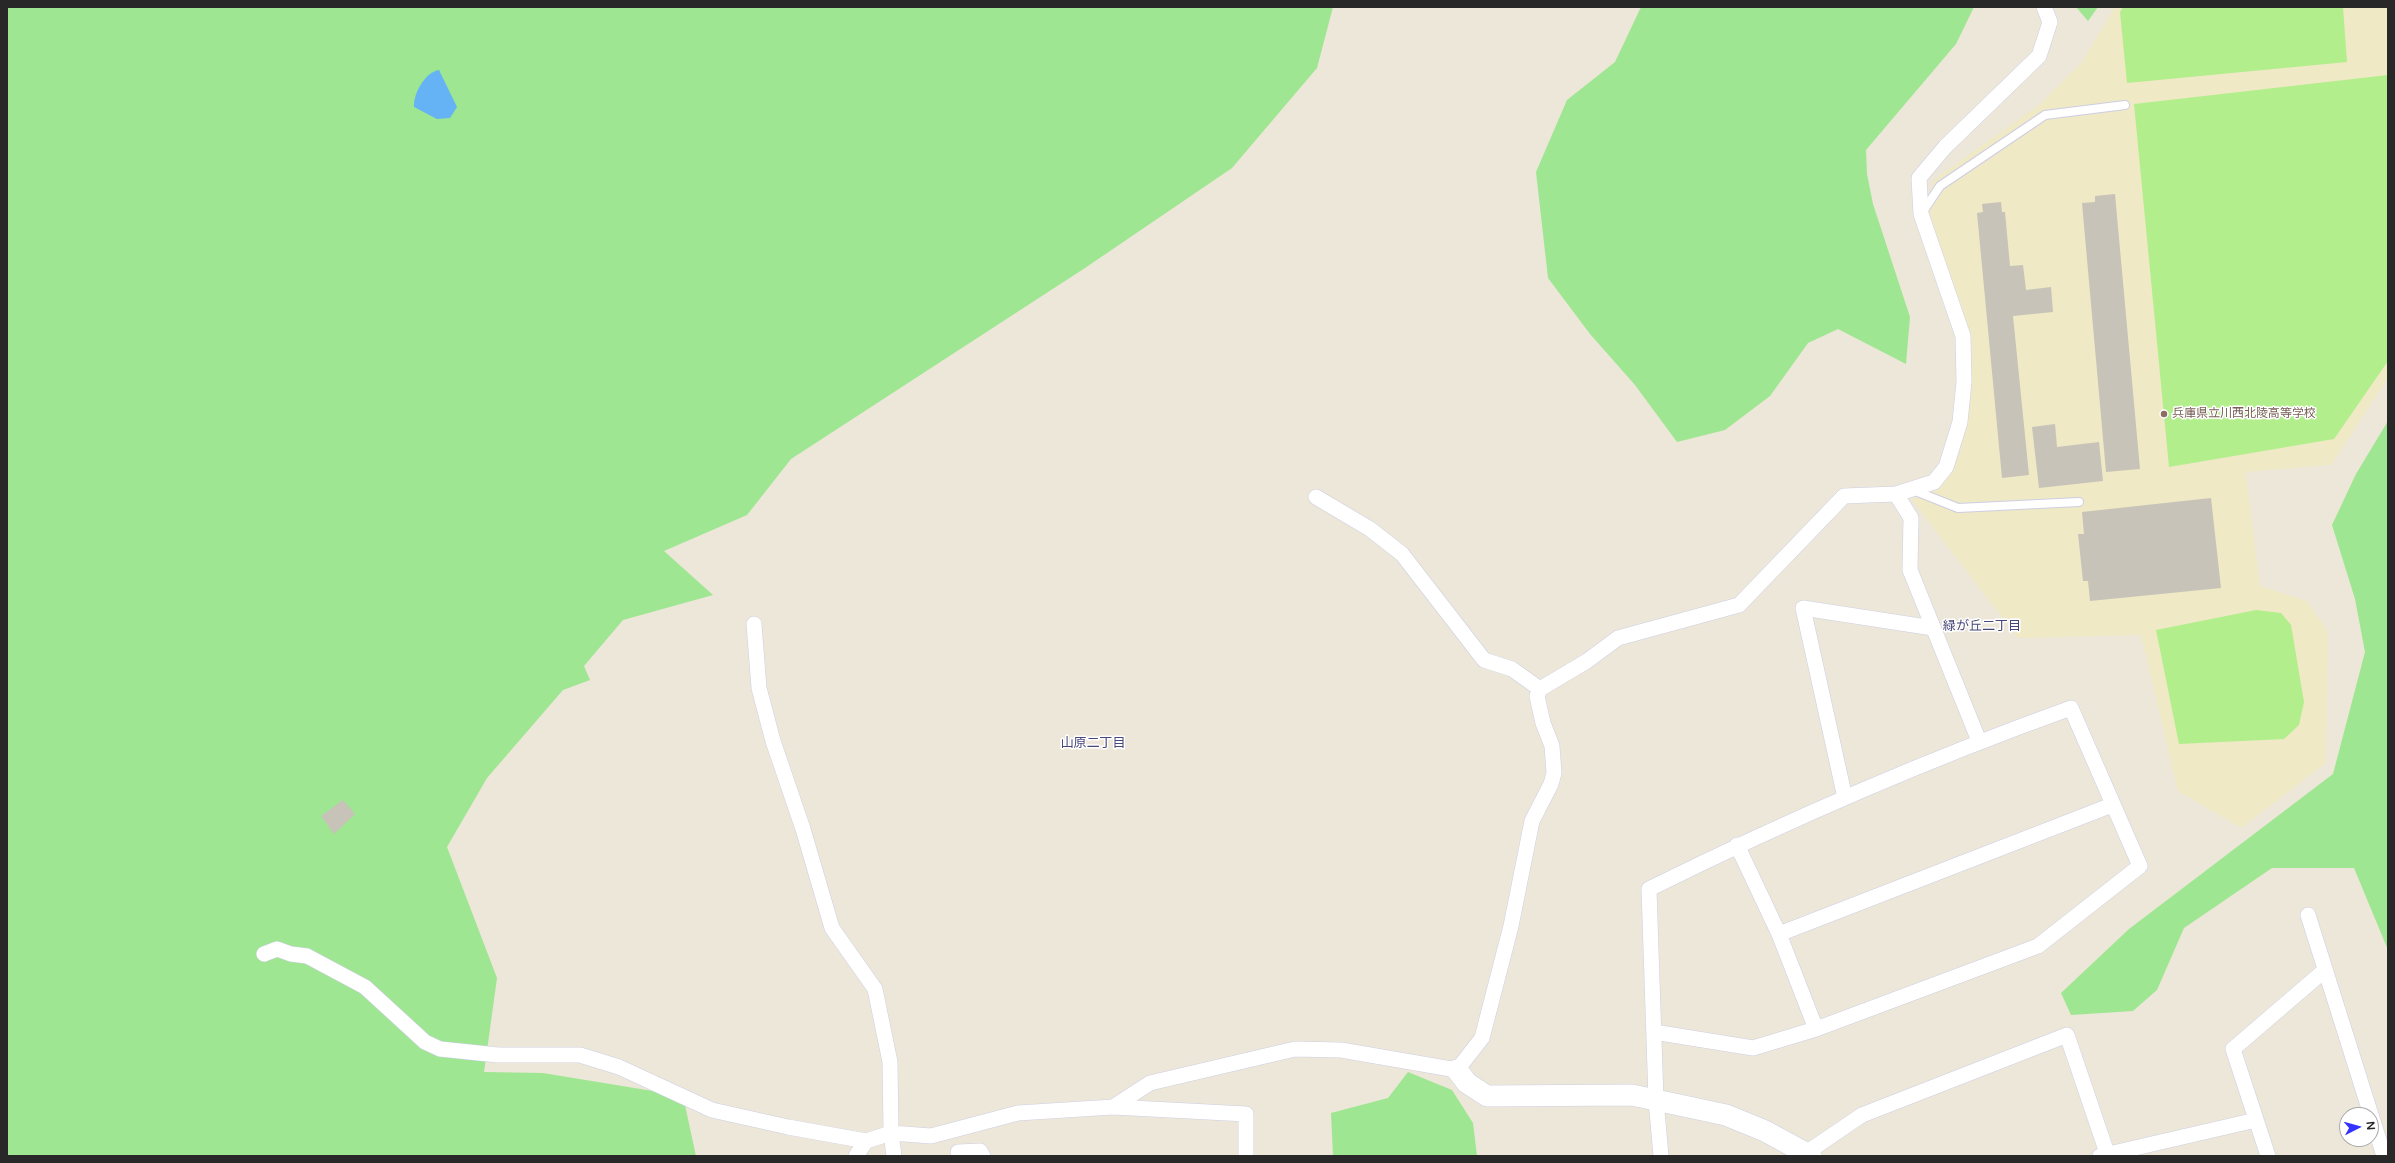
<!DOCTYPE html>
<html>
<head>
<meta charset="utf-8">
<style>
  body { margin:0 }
  #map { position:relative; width:2395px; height:1163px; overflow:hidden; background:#ece7d8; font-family:"Varela Round",sans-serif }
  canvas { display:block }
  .frame { position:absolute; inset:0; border:8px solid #282828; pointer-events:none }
  .north { position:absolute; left:2339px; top:1107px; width:40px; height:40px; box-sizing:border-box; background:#fff; border:1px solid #a9a9a9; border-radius:50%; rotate:84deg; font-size:11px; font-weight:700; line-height:16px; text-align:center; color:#282828 }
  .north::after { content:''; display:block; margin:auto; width:14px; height:18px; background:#3332ff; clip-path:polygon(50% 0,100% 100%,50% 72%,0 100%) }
</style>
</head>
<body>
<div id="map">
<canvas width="2395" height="1163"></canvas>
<div class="frame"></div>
<div class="north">N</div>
</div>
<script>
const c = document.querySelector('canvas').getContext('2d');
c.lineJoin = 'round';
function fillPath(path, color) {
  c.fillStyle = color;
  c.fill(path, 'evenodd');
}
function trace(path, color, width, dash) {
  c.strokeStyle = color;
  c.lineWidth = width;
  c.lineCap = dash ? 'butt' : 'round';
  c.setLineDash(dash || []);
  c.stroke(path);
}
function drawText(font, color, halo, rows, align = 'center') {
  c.font = font + ' "Varela Round","Noto Sans JP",sans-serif';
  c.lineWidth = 3;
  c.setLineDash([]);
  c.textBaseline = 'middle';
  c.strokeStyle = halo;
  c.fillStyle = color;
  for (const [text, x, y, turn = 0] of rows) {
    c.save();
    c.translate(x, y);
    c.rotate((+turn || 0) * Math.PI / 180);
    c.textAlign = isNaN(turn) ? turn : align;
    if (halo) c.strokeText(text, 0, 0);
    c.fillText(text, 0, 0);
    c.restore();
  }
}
const education = new Path2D(`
  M2115,7H2388V378L2331,465L2246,472L2260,586L2307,601L2328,632L2326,763L2241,828L2178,791L2141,635L2018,638L1912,500L1942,485L1961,451L1972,345L1924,205L1935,179L2039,105L2082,62Z`);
const green = new Path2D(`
  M7,7H1333L1317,68L1232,168L1085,268L791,459L747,515L664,551L713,595L623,620L584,666L590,680L563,690L487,778L447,847L497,978L484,1072L543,1073L683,1096L696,1156H7Z
  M1641,7H1974L1956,44L1866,150L1867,174L1873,204L1910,317L1906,364L1838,329L1808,343L1770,396L1725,430L1677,442L1635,385L1590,334L1548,278L1536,172L1567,100L1615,62Z
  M2076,7H2098L2088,21Z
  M2388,421V950L2354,868H2272L2184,928L2157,990L2133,1011L2071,1015L2061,993L2129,929L2333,774L2365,652L2355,599L2332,525L2356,474Z
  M1408,1072L1452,1090L1473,1123L1477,1156H1333L1331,1113L1388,1098Z`);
const pitch = new Path2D(`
  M2123,7H2343L2347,62L2127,83L2120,12Z
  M2388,75V361L2334,439L2169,467L2134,104Z
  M2256,610L2281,613L2291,625L2304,702L2299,725L2284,739L2179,744L2156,630Z`);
const water = new Path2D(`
  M439,70L457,107L450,118L437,119L414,107C413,94 425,72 439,70Z`);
const building = new Path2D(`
  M2115,194L2140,469L2106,472L2082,203L2095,202V196Z
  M2001,202L2002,212H2005L2010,266L2023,265L2026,290L2051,287L2053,312L2013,316L2029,475L2002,478L1977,213L1983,212L1982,204Z
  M2055,424L2057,447L2099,442L2103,481L2039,488L2032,427Z
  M2211,498L2221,588L2090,601L2088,581H2083L2078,534H2084L2082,512Z
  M343,800L355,814L334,834L321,816Z`);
const lane = new Path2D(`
  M1922,213L1940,186L2045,115L2125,105
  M1913,490L1958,508L2079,502`);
const street = new Path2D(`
  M1896,494L1911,518L1910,570L1979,741
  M1316,497L1370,529L1402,554L1484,660L1512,669L1540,689
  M754,624L759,688L773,741L803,829L832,928L875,989L890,1062L891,1133L894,1156
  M1845,798L1803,608L1933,628
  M1737,845L1779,934L1816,1029
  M2308,915L2384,1156
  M1779,934L2112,805
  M264,954L277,949L291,954L307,956L365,987L425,1042L440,1049L498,1055H580L619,1067L712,1110L788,1127L866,1141L891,1133L931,1136L1018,1113L1113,1107L1150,1083L1295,1049L1341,1050L1457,1070L1482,1038L1511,926L1532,821L1551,784L1554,773L1552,746L1543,723L1537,696L1540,689L1587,661L1618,638L1739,605L1844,496L1896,494L1934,482L1946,467L1960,422L1964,382L1963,336L1921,214L1919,178L1945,147L2039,56L2050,22L2044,7
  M1654,1032L1753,1048L1816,1029L2038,946L2140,866L2071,708C1926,760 1786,821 1649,889L1656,1100L1661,1156
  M1113,1107L1246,1114V1156
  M958,1152L980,1151L983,1156
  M1806,1153L1862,1115L2067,1035L2108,1156
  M856,1156L866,1141
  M2100,1156L2256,1120
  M2268,1156L2233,1049L2325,970`);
const secondary = new Path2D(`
  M1457,1070L1467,1083L1487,1096L1632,1095L1726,1115L1765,1131L1811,1156`);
const markers = [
  [2164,414,4,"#8d6e63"]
];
const educationNames = [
  ["兵庫県立川西北陵高等学校",2172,414]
];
const neighbourhoodNames = [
  ["緑が丘二丁目",1982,627],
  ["山原二丁目",1093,744]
];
fillPath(education, '#efe9c6');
fillPath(green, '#9ee691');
fillPath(pitch, '#b2ee8c');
fillPath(water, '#65b3f4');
fillPath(building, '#c7c3b8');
trace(lane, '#cecee2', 10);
trace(street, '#cecee2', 16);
trace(secondary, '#cecee2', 22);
trace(lane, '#fff', 8);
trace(street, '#fff', 15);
trace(secondary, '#fff', 21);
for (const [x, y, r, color] of markers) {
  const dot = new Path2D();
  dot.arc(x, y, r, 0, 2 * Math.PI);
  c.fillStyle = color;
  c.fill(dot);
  trace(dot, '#fff', 1.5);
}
drawText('12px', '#785e54', '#fff', educationNames, 'left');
drawText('13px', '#47477a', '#fff', neighbourhoodNames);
</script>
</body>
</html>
